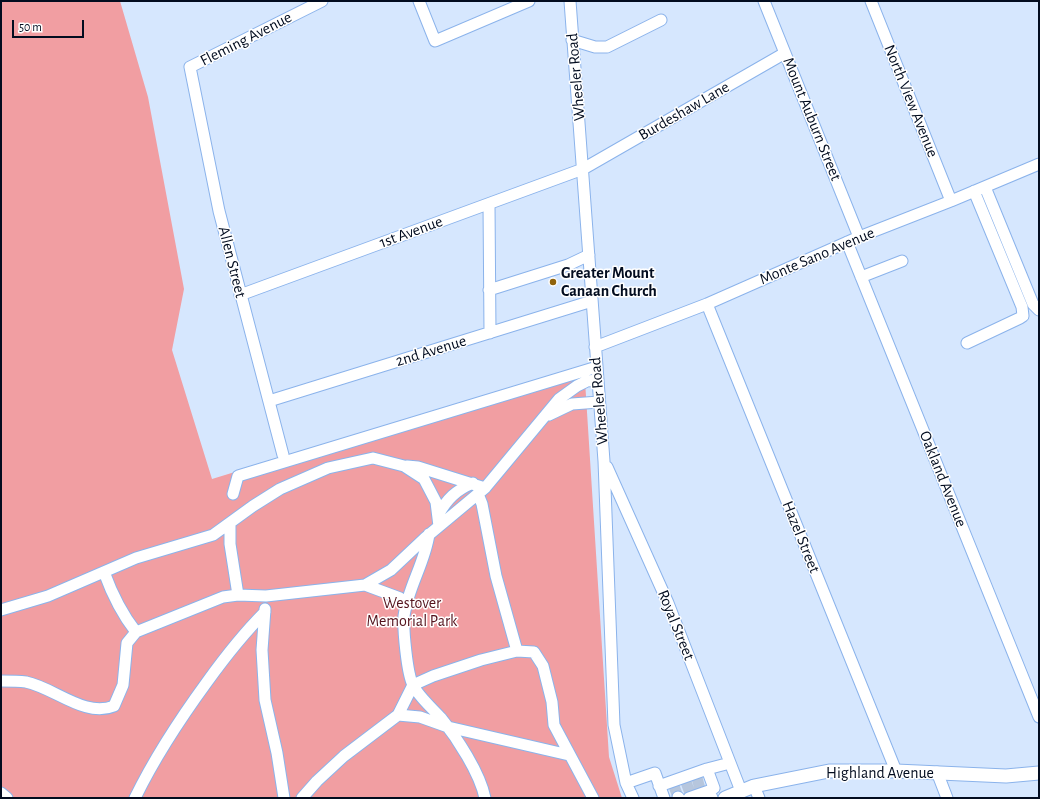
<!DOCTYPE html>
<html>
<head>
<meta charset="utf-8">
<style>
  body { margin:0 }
  #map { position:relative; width:1040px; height:799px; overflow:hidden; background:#d6e7fe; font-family:"Alegreya Sans",sans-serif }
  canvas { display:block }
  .frame { position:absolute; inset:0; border:2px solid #020c1f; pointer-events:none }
  .scale { position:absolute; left:12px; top:20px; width:72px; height:18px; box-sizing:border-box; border:2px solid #020c1f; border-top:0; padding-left:5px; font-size:12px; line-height:14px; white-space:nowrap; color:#020c1f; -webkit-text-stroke:3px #fff; paint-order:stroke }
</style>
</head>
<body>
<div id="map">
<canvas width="1040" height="799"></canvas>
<div class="frame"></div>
<div class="scale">50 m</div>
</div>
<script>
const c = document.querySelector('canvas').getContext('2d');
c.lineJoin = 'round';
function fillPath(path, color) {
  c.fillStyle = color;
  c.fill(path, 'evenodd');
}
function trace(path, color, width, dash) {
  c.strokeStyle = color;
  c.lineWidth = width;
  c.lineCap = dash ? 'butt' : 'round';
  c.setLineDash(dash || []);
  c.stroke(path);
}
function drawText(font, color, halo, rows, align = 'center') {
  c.font = font + ' "Alegreya Sans",sans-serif';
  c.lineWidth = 3;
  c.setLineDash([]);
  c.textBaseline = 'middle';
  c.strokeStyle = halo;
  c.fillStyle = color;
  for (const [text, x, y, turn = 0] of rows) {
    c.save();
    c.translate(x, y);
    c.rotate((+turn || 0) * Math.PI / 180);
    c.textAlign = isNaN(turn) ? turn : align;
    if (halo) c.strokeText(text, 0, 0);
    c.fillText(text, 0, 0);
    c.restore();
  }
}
const green = new Path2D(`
  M1,1H120L148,97L184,289L172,350L212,479L584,365L609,757L622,798H1Z`);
const minorTunnel = new Path2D(`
  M697,778L700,789
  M686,782L690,793
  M674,786L678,797`);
const minor = new Path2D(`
  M419,1L435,41L529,1
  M570,1L604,461L614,725L626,783L633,798
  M764,1L859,237
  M871,1L951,201
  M572,40L595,47H607L661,20
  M985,187L1033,304L1039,310
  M489,204L490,333
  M847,242L1039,717
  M861,277L902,261
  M489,290L568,265L589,255
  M240,295L583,169L785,53
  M707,304L896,771
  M967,343L1020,318L1023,316L1022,307L974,191
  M595,347L707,304L859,237L951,201L1039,164
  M269,401L592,301
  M549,415L572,404L599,402
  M283,455L219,211L190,67L322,1
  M407,466L418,467L485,488
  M607,467L668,603L741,791
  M233,494L238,476L597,367
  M478,494L482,504L496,576L517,651
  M438,515C447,499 456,490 473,483
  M230,525V544L238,595
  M429,534C425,563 408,587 404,616C403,629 407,674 413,685C418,696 433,709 441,718C457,738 480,773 485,798
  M104,572C112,594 121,613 136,632
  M365,585L400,598L407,606
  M265,609L262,650L265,700L277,753L284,798
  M1,610L48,596L136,558L213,535L253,506L280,489L328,468L373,458L404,466L424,479L436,502L439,526
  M1,681C9,681 18,681 26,682C55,688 85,718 114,706L123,685L127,643L136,632L223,597L238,595L266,596L365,585L391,570L425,538L485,488L559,399L577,386L587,381L598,380
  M398,715L420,717L448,727L569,755
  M707,769L730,763
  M937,772L947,798
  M626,783L655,773L664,798
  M659,786L707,769L714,788L709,791
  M754,786L759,798
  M1,793L7,798
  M678,797L679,798
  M135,798C155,757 180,719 207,682C225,657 243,634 265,612
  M302,798L317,781L344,756L398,715L413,685L433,676L481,660L517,651L534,652L543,666L552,702L554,725L593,798
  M689,798L709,791L712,798`);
const major = new Path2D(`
  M725,798L754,786L829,771H896L1006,776L1039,773`);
const markers = [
  [553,282,4,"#8f620b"]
];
const streetNames = [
  ["Fleming Avenue",246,39,-27],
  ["Wheeler Road",576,77,-95],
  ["North View Avenue",911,101,68],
  ["Burdeshaw Lane",684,111,-30],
  ["Mount Auburn Street",812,119,68],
  ["1st Avenue",411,232,-20],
  ["Monte Sano Avenue",817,256,-23],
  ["Allen Street",232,262,76],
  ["2nd Avenue",431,351,-17],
  ["Wheeler Road",599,401,-95],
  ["Oakland Avenue",943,479,68],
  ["Hazel Street",801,537,68],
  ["Royal Street",676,625,68],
  ["Highland Avenue",880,773]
];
const poiNames = [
  ["Greater Mount",561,273],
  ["Canaan Church",561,291]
];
const parkNames = [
  ["Westover",412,603],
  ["Memorial Park",412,621]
];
fillPath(green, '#f19ea2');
trace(minorTunnel, '#b6c6dd', 11, [11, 5.5]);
trace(minor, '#8bb3eb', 13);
trace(major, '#8bb3eb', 15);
trace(minor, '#fff', 11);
trace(major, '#fff', 13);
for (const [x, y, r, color] of markers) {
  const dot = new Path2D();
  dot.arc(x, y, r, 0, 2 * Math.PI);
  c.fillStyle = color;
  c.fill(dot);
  trace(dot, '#fff', 1.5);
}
drawText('16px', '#020c1f', '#fff', streetNames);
drawText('bold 16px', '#020c1f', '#fff', poiNames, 'left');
drawText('16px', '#54131d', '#fff', parkNames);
</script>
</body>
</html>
